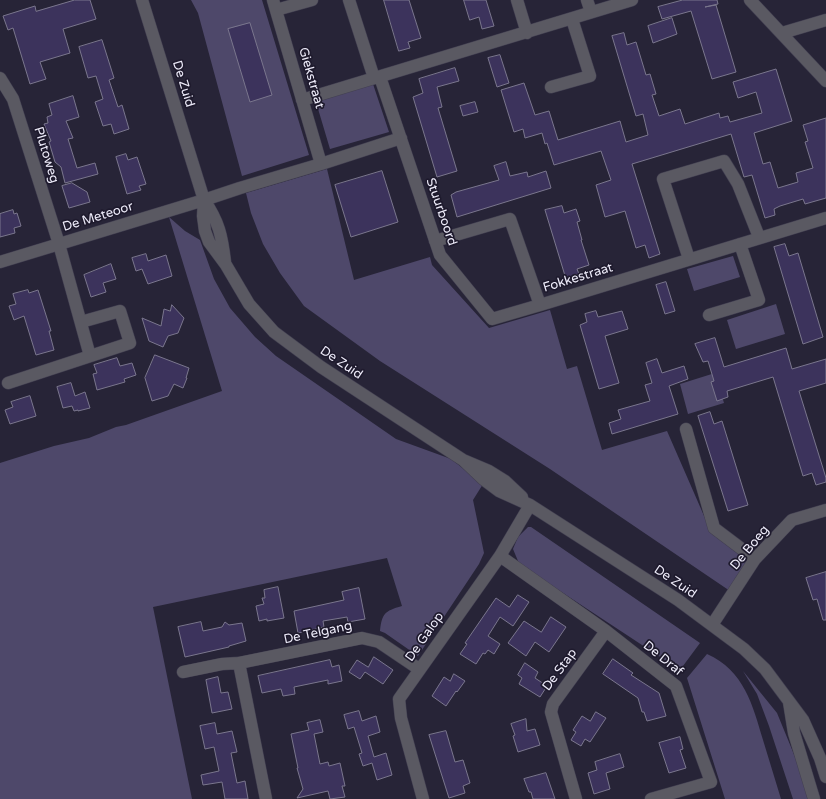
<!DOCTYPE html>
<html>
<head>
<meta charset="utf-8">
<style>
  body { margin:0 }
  canvas { display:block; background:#272437 }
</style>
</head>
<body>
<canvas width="826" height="799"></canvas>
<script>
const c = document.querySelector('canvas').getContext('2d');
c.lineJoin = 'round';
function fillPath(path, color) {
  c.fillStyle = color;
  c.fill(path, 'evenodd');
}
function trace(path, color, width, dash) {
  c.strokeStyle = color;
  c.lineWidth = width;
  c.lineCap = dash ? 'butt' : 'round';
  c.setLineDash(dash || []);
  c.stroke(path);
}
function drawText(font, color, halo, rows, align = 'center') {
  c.font = font + ' "Varela Round",sans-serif';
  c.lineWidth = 3.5;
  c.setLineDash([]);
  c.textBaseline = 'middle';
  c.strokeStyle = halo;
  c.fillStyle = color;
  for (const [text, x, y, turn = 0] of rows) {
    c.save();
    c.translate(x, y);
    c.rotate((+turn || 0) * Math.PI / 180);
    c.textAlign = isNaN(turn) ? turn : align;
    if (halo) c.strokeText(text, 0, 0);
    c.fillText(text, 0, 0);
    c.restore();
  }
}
const green = new Path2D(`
  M191,0H262L309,155L242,176L198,13Z
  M373,84L389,132L330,149L316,102Z
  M327,169L354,280L430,257L432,265L489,328L550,310L567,369L577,366L602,450L667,431L708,525L751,559L730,591L550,469L380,361L304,306L280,273L263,244L251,213L246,193Z
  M169,217L185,231L200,240L214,279L230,308L255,337L276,356L396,439L451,459L483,484L473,500L484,553L479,564L418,656L385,633L380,631C382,614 384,611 402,606L387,558L153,607L192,799H0V463L54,446L89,438L116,427L126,425L222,391Z
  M733,256L740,277L694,291L687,269Z
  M776,304L785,334L736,349L727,320Z
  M715,373L724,403L688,414L680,384Z
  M528,527H531L700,643L680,670L525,568L518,561L513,549L518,537Z
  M707,654C744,670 753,706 763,740C769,760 775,779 781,799H725L687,678Z
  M743,671L777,713L793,752L811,799H793L769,726L757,694Z`);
const building = new Path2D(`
  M75,0H90L96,19L63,29L70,53L40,62L46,79L30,84L13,28L8,30L3,16L35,6L36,11Z
  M384,0H409L421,38L408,42L410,48L399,51Z
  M464,0H486L494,26L482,29L479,17L470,20Z
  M683,0H717L718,4L705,7L716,5L736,72L712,79L691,11L662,19L658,7Z
  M672,18L677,34L653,43L648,26Z
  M250,23L272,95L250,102L228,29Z
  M624,33L627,45L636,42L646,75L650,74L656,94L652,95L659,116L680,109L685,124L719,113L720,118L728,116L730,122L762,113L756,92L738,98L733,82L776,69L792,121L754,133L763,164L770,162L778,188L798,182L796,173L813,168L805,142L808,141L803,125L826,118V198L805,204L803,199L780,206L774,209L775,215L765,218L752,175L744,177L731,134L632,164L660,254L649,258L645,245L636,248L625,211L605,217L596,185L611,180L601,151L554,165L547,143L545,144L542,133L525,138L523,129L514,132L501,90L524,83L535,115L549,111L558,140L620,121L626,142L648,135L643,114L636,116L612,36Z
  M102,40L114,78L109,80L118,107L122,105L129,129L114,134L111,124L103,126L95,102L103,99L96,76L88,78L79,47Z
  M500,55L509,83L497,87L488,58Z
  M455,68L459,81L437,87L442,107L438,108L457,171L437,177L413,97L423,93L419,79Z
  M73,96L79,117L66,121L73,138L68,139L77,168L95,163L98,174L65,183L61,167L55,162L49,142L51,141L44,124L48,123L47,117L52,115L49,104Z
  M475,102L478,112L463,116L460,106Z
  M126,154L128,160L137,157L146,184L139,186L141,190L127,194L116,157Z
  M506,162L510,176L527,172L528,177L546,171L551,188L457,217L451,195L456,192L499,180L494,166Z
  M382,171L398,222L351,237L335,185Z
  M72,183L87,192L90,202L69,208L62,186Z
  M562,206L564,213L576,209L580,221L577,222L582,240H581L589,265L577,269L579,274L576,275V276L566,279L545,210Z
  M13,210L14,214L17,213L21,226L14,228L15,233L0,237V214Z
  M785,244L789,256L798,253L823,337L803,344L774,247Z
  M146,254L148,261L166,255L172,276L148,284L142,269L136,271L132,258Z
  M111,264L116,279L103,283L106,292L91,297L84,275Z
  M666,282L675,311L665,314L656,285Z
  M28,290L29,293L38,290L51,331H49L54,350L36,355L24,316L14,320L9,306L16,304L13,294Z
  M172,305L184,318L178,333L168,336L163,347L149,341L142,318L161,326L164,309L170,311Z
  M596,311L598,317L622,311L628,329L605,336L619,383L599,389L580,325L587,322L585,314Z
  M715,338L724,367L786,348L792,369L826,359V383L799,391L826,478V482L816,485L812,473L803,476L773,377L727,391L728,397L717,401L711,382L714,381L708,361L703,362L695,344Z
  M155,355L189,368L186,378H187L183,388L174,384L168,396L152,401L145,378Z
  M117,358L120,366L132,363L136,375L124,379L125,382L97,390L93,374L97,373L94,365Z
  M657,359L662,373L684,366L688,379L669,386L678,414L612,434L609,423L621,419L618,410L650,401L645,385L652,383L646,363Z
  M71,383L75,396L85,392L90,408L78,411V410L74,411L72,406L63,408L57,387Z
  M30,396L36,416L10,424L5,410L13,407L11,402Z
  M710,412L714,424L722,421L748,505L728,511L698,416Z
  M826,572V620H823L817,599L813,600L806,578Z
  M278,587L284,618L267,621V619L259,621L256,606L264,604L262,598H265L264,590Z
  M359,588L365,619L348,622L347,617L323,621L324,627L298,633L294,611L344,600L342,592Z
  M518,595L529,602L513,626L500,617L488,636L500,644L494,654L488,650L485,654L483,653L476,664L460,654L467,644L465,643L496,598L509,607Z
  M551,617L566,627L549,652L535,642L526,656L508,643L524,621L541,632Z
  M201,622L203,631L222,627L225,622L229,625L242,623L246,641L229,646V647L185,657L178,627Z
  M374,657L393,670L383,684L365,672L360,679L349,672L357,660L368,667Z
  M613,659L633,673L631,675L659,693L666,716L647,721L644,712H642L638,698L603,674Z
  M330,660L332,667L339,665L342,681L328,684V680L294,687L295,694L283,696L281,689L262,693L258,676Z
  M525,663L538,672L535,678L547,686L540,697L519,684L522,678L518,675Z
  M454,674L465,681L457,692L456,691L446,706L432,696L444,677L450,681Z
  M218,677L221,693L228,692L232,709L212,713L206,680Z
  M359,711L362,721L376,716L380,732L368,736L374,757L386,753L392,775L377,780L372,763L363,766L359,754L362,753L354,727L348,729L344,715Z
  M596,712L606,718L590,742L585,739L581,746L571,740L576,732L573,730L582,716L590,721Z
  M526,719L527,731L535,729L540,745L518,752L513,736L515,735L511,724Z
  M320,720L323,732L314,734L320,764L328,762L329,766L340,763L345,786H342L345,797L330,799L328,791L297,798L303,789L297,768H298L291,734L309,730L307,723Z
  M215,723L217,734L232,731L237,752L231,753L237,783L245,781L248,799H225L222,782L203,785L201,775L219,771L214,747L205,749L200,726Z
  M446,731L455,762L463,760L470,783L463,786L465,793L449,798L429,735Z
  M680,737L683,749L680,750L686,768L669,773L659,743Z
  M620,754L624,767L606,773L610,789L594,794L588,773L597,770L595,762Z
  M546,773L555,799H533L531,792H529L524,779Z`);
const minor = new Path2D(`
  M142,0L204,200C219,222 222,236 225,262
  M273,0L321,164
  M349,0L374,78
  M517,0L527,33
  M587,0L591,12
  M750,0L826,81
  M276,10L312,0
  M782,33L826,20
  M380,77L440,255L492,319L540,305
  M0,78L13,99L59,244L90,356
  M551,87L590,76L572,19
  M302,100L632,0
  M204,200L203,216L205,231L209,242L226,265L249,304L274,332L321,367L463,460L489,471L505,481L522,497
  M435,241L510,219L540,305L826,218
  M689,259L663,179L724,161L738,184L759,237
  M0,262L204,200L240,188L321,164L401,138
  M709,315L759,300L740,244
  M8,383L130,343L120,311L81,322
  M686,429L714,528L755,559
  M463,460L483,479L499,491L530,505L678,600L744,649L765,669L803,720L820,758L826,777
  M500,556L606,631L676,686L711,782L651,799
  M712,625L755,559L792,520L826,510
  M183,672L222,664L239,663
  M789,702L794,733L814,799
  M266,799L239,663L362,638L379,642L419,669
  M423,799L401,718L399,699L500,556L530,505
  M576,799L551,712L553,704L606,631`);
const streetNames = [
  ["Giekstraat",311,78,74],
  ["De Zuid",183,84,73],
  ["Plutoweg",46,155,73],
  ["Stuurboord",441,212,71],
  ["De Meteoor",98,217,-17],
  ["Fokkestraat",578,278,-17],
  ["De Zuid",341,363,34],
  ["De Boeg",750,548,-51],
  ["De Zuid",675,582,34],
  ["De Telgang",318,633,-12],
  ["De Galop",425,637,-55],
  ["De Draf",663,659,39],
  ["De Stap",560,670,-54]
];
fillPath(green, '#4e486a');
fillPath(building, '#3c335c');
trace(building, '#7a768d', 1);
trace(minor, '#434052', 13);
trace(minor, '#5a5962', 12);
drawText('13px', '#edebf9', '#1e1a2d', streetNames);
</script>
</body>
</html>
